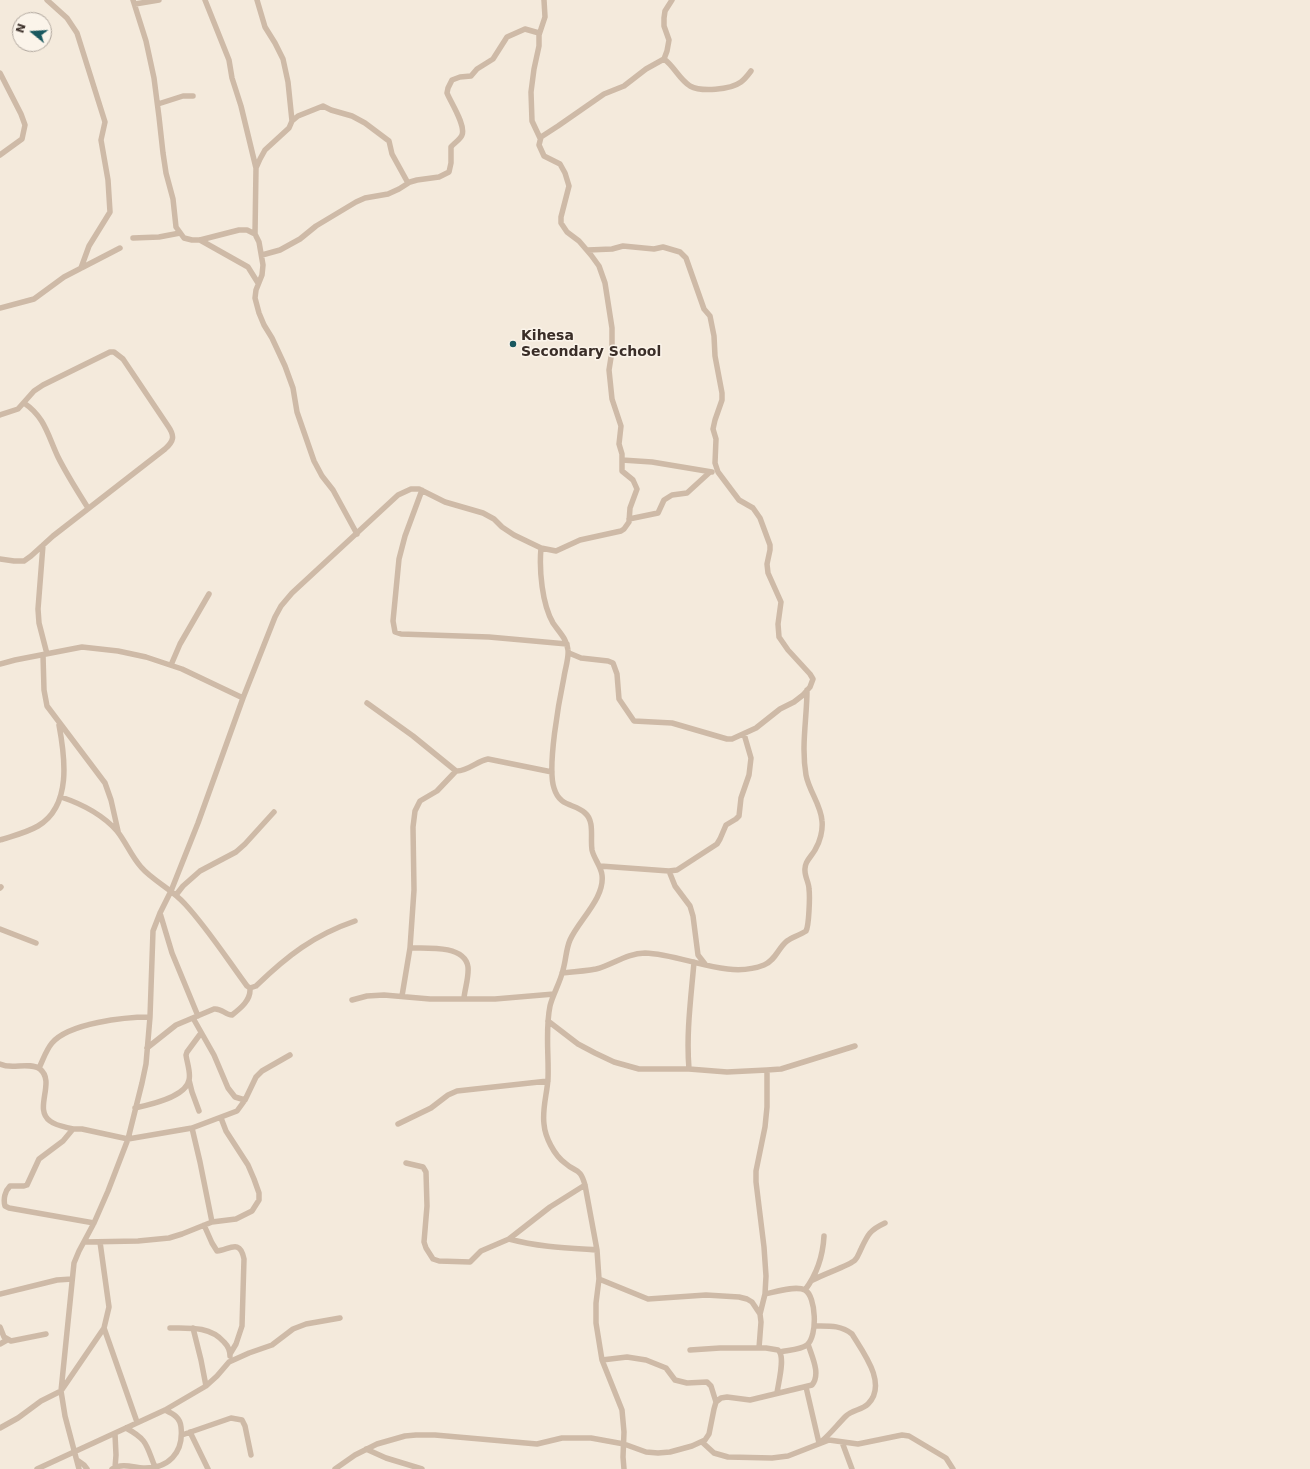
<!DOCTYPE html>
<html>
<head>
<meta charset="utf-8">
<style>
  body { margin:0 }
  #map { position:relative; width:1310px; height:1469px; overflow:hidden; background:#f4eadc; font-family:"DejaVu Sans",sans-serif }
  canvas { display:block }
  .north { position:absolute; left:12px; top:12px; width:40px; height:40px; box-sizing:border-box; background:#fbf4ea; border:1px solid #aea59c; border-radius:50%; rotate:288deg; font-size:11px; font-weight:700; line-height:16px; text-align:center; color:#3a2e28 }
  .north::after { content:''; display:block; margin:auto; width:14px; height:18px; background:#19585f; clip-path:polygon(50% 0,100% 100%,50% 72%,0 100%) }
</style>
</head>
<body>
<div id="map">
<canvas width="1310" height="1469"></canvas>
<div class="north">N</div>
</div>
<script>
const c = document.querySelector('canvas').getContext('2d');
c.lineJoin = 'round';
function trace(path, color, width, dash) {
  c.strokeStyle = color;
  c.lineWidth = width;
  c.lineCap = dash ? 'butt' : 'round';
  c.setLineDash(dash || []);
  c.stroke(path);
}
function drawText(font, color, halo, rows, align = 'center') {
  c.font = font + ' "DejaVu Sans",sans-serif';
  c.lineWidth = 3;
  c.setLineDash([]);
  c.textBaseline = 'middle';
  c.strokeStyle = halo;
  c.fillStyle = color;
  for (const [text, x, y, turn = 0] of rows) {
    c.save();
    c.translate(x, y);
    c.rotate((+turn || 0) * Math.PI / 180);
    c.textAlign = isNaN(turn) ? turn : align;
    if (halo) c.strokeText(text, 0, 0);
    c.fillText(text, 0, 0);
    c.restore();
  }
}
const minor = new Path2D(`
  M47,0L67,18L77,33L105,122L101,140L108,180L110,212L89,246L81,268
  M133,0L146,41L154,78L159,117L163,153L166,173L173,199L176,227L184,238L192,240H200L239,230H247L255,234L259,242L263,265L262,275L256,290L255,298L259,313L264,325L272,338L285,366L293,388L297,412L314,461L322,476L333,490L357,534
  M205,0L229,60L232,78L241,106L256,168
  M135,4L159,0
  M664,59C674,66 679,79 690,86C701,92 730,90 741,82C745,79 748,75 751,71
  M0,73L21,114L25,125L22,139L0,155
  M158,104L183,96H193
  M292,121L298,116L323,106L331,110L352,116L365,123L389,141L392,154L408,183
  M540,138L532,121L531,92L534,69L539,46V35L545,17L544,0
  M255,234L256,168L260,159L265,150L289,128L292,121L288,82L283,59L275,43L265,27L257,0
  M133,238L159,237L180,233
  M200,240L248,267L258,283
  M262,255L280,250L300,239L316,226L356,202L365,198L388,194L399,189L410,182L417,180L439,177L449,172L451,163V147C454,143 460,140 462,135C466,125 451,103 447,93L448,88L452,80L460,77L471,76L477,69L493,59L507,37L525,29L539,33
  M0,308L34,299L64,277L120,248
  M24,403C45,417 48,436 58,457C67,475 78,492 88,508
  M0,415L18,409L34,391L43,385L110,352H114L123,359L168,426C175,436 174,441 165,449L53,536L31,556L24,561H14L0,559
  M622,460L652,462L712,472
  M422,490L405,536L399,559L393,621L395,632L401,634L489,637L567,644
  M629,519L658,513L664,500L672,495L687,493L710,472
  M43,545L38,609L39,623L47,654
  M541,548C539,570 542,604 553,623C559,632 567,639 568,650C569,658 565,669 564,677C559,701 547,767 554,788C560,808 575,803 585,813C595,821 590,839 592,850C594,859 601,866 602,875C605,898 579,920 570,940C566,949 566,960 563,970C560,983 553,994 550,1006C545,1030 549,1055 548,1079C547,1094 542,1109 544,1124C545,1137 554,1155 565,1163C576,1173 580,1167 585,1185L597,1250L599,1279L596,1303V1323L602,1360L622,1410L624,1432L623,1457L624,1469
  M569,653L581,658L608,661L613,663L617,674L619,699L634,721L672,723L727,739H732L756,728L780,709L794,702L803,695L810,687L813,679L810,674L788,650L779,637L778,624L781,602L768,573L767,564L770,550V545L760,518L753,508L739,500L718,472L715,463L716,439L713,429L715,420L722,400V393L715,356L714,336L710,316L704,309L686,258L680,252L663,247L654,249L623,246L612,249L588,250
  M43,655L44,690L47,706L105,783L111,800L118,831
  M0,664L15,660L82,647L118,651L146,657L182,669L243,698
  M171,665L180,644L209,594
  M367,703L413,736L456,771C467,772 477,761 488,759L552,772
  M61,797C82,804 102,814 117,831C126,842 131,856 141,867C153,881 172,889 185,904C208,929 227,959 247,986L250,988L256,986C287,956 314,935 355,921
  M0,840C12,836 26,833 38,826C72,806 65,757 59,725
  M600,866L669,871L677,870L717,844L720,839L726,825L736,819L739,816L741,798L749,775L751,758L744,734
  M669,871L675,886L690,906L693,916L698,955L705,964
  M0,888L1,887
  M176,895L183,886L200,871L236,852L245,844L274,812
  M160,913L172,953L198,1016
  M0,929L36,943
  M410,948C427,948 465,945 468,967C469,977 465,988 464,998
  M562,973C573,972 585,971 596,969C612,965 627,953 645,953C683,954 727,980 764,965C776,960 778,948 787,941C792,937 800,935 806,931C809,926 810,896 809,889C809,883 805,877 805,871C804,862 811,857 815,850C820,842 823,830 822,821C821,805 809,791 806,775C801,746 807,718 807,690
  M402,996L410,948L414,890L413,827L415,811L420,801L437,791L456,771
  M352,1000L367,996L384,995L430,999H495L554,994
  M193,1018L214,1055L228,1088L235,1097L245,1100
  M548,1021L578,1044L595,1053L614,1062L639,1069H689L727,1072L767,1070L781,1069L855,1046
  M147,1048L176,1025L214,1009C222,1008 225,1015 232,1015C241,1008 251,1000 250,988
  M0,1064C3,1065 6,1066 9,1066C18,1067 32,1063 40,1069C56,1082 33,1109 50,1121C56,1126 66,1127 73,1129
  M39,1068C43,1060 46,1050 52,1043C69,1023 125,1017 150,1017
  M689,1069C686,1033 691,998 694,962
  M189,1080L192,1092L199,1111
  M135,1108C149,1105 186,1097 189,1080C191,1073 187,1063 186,1055L187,1052L201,1033
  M398,1124L431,1108L448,1095L457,1091L548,1081
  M192,1128L200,1162L212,1222
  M406,1163L423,1167L426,1172L427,1206L424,1242L426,1248L433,1259L439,1261L470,1262L481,1251L509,1239L550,1207L585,1185
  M94,1223L9,1208L5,1206C3,1199 5,1191 10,1186H24L27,1185L39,1159L63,1141L73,1129H82L128,1139L192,1128L237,1111L245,1100L256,1077L262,1071L290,1055
  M204,1225L212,1243L217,1251C229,1250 240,1238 244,1259L242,1326L236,1344L230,1354
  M509,1239C539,1247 567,1248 597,1250
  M84,1242L138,1241L169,1238L182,1234L212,1222L236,1219L252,1211L259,1200V1193L254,1179L248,1165L226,1131L221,1118
  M599,1279L648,1299L706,1295L739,1297L747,1299L752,1302L760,1314L761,1322L759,1348
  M813,1280C821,1275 851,1265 855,1260C858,1257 859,1253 861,1249C868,1234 870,1230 885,1223
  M805,1290C817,1274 823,1255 824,1236
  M0,1294L57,1280L72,1279
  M765,1294C775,1292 796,1285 805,1290C816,1296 818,1336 807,1345C800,1350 788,1350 780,1352
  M760,1314L765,1294L766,1276L764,1247L756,1182V1171L765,1127L767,1107V1070
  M815,1326C829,1326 841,1325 852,1334C863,1352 888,1384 868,1404C862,1410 852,1410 846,1416C838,1424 831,1433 823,1440
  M0,1327L4,1337L11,1341L46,1334
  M104,1328L137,1422
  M170,1328C189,1328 210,1326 224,1342C228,1346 230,1350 230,1356
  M193,1328L201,1360L206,1386
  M0,1344L7,1340
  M690,1350L720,1348H766L778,1350C786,1356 778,1384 777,1393
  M602,1360L627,1357L646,1360L666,1368L675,1380L687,1383L707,1382L711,1386L716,1402
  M806,1387L819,1443
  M0,1428L18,1418L41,1401L61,1391L104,1328L109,1307L100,1242
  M126,1428C148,1440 146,1445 155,1467
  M190,1432L208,1469
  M182,1435L231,1418L242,1420L245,1426L251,1455
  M702,1442L714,1453L728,1457L772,1458L788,1456L829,1440L858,1444L902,1435L909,1436L946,1458L953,1469
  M842,1442L852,1469
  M366,1449L386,1458L422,1469
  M77,1460L84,1465L87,1469
  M115,1468L116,1455L115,1434
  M37,1469L165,1410L206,1386L217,1376L229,1362L249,1353L272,1345L293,1329L306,1324L340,1318
  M79,1469L65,1416L61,1391L74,1263L79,1251L94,1223L108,1191L128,1139L142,1083L146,1064L150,1017L153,931L160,913L171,891L198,823L243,698L275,617L281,606L292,593L398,495L411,489H419L445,502L483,513L494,519L502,527L514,535L541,548L556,551L580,540L621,531L624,529L629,522L630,508L637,489L633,480L622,471V454L619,444L621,426L612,399L609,370L612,351V328L605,283L599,266L591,255L579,241L567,232L561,223V217L569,186L565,173L560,164L544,156L539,145L541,137L558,126L604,94L624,86L646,69L664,59L667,51L669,40L664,26V18L665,11L672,0
  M112,1469C122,1463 132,1467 143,1468C168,1469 184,1453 181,1427C180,1417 173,1414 165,1410
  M335,1469L355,1455L377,1444L405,1436L416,1435H435L537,1444L562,1438H591L624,1444L646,1452L658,1453L670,1452L692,1446L705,1440L709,1434L714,1409L716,1402L721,1398L727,1397L750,1400L812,1385C821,1374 812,1357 808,1344`);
const markers = [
  [513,344,4,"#19585f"]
];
const poiNames = [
  ["Kihesa",521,336],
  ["Secondary School",521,352]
];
trace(minor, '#cebaa7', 5.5);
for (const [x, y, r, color] of markers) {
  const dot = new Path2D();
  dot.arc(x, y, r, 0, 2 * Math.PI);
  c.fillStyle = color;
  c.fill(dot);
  trace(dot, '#fbf4ea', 1.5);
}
drawText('bold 14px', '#3a2e28', '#fbf4ea', poiNames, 'left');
</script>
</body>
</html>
